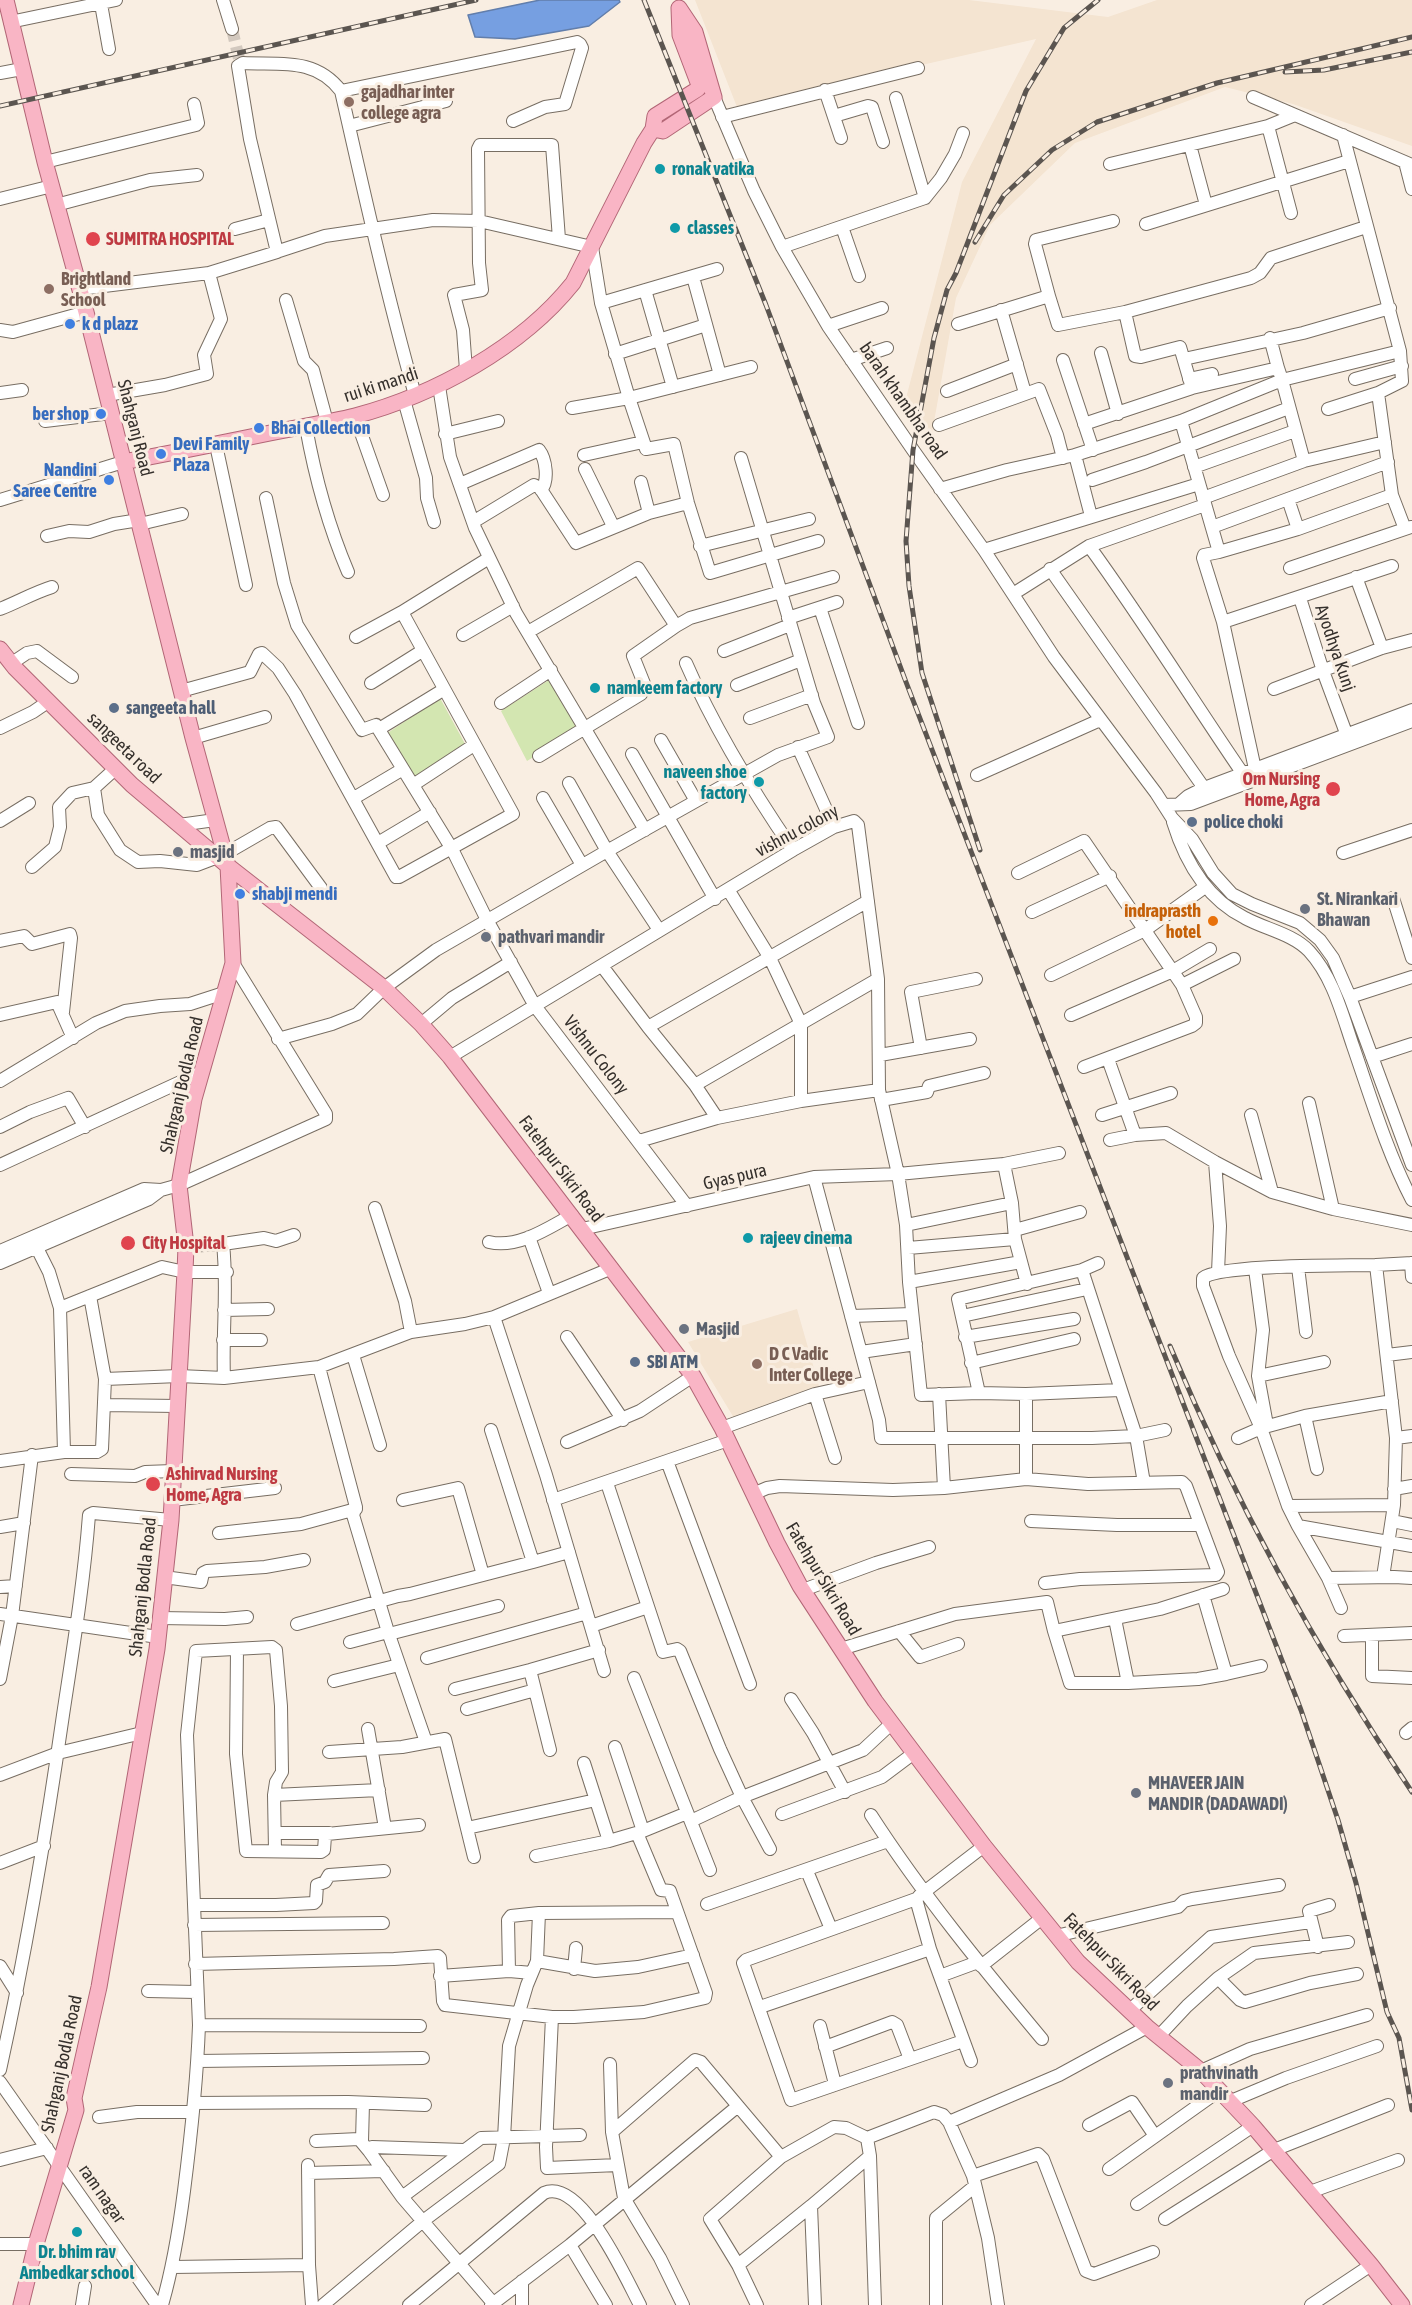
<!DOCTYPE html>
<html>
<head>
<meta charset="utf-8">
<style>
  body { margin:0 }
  canvas { display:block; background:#f9eee2 }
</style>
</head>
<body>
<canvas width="1412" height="2305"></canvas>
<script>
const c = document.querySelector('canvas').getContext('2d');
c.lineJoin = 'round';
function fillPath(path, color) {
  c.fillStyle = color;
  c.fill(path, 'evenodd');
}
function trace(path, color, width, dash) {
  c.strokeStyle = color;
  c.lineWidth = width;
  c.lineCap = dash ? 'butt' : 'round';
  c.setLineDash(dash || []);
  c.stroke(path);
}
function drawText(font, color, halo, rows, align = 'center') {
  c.font = font + ' "Asap Condensed",sans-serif';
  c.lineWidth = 6;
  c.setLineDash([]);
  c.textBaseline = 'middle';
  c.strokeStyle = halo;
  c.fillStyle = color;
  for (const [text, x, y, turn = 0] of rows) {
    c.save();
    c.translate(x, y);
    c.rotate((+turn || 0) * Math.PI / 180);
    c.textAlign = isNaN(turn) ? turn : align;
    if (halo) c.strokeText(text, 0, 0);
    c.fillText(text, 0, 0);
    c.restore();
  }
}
const built = new Path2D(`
  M695,0H969L1108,17L1157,0H1412V146L1293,104L1225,87L1075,143L990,225L956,298L929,450L905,402L958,198L962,182L1036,39L737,107Z
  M797,1309L819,1386L734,1418L688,1342Z`);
const green = new Path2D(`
  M549,680L579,729L527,761L501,711Z
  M440,698L470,753L420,786L386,734Z`);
const water = new Path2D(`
  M540,0H619L620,2L589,26L515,39L475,37L468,15Z`);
const minorTunnel = new Path2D(`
  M232,29L240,63`);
const minor = new Path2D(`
  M223,0L232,29
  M101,4L109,49
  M10,22L116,0
  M0,73L22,69
  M825,90L841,138
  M341,91L577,42L580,44L582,48L565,104L545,107L513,121
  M714,97L754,191L782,247L828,326L913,450L984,550L1054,657L1156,793L1172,818L1192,839L1213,873L1232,894L1252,904L1300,923L1320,940L1333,958L1350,997L1412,1165
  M1253,97L1412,165
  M896,98L925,198
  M834,116L868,106L872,107L883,142
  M722,117L918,68
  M349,126L446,101
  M1268,126L1291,213
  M1190,145L1206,205
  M45,162L196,125L198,123L194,104
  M1405,162L1412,189
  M1110,164L1268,126L1295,115
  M0,199L52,186
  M56,205L150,180L197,175
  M1146,224L1349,161
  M842,227L859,276
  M235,229L269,220
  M782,247L925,198L941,178L955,154L963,133
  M276,252L325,236L433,220L479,221L592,247L601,303
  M717,269L601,303L629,398L751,367
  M693,277L720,375
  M80,289L209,273L277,252L250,139L238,66L243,63C280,65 315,57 341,91C364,193 387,295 415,395
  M645,290L673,387
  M1049,296L1058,325L1125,312L1251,278L1260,273L1271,258L1366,227
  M286,300L304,361L313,370L327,422
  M1001,310L1025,393
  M958,324L1049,296L1035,244L1036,240L1113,221
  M828,326L882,308
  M0,330L13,332L86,312
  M1101,353L1118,414
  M615,354L706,325
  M1184,359L1303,333L1390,308
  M851,360L887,348
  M1063,360L1093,450
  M466,370L463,330L454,295L482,290L479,263L478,149L480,145H552L559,239
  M1189,379L1212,374
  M1355,379L1402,366
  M439,386L450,457L475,528L516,613L645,830
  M1192,388L1278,368L1270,338
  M947,391L1017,364
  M0,393L22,390
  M1378,393L1402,381L1400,351
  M107,395L165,385L207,374L204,355L221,319L209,273
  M404,400L426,478L427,498L434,522
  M572,408L629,398L646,449L674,444L688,503L710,573L818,541
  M1328,409L1378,393L1392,495L1405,529
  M355,416L383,495
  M45,421L111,413
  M1181,421L1219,552L1298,529L1288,499
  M1084,424L1192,388L1180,347L1141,357L1135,356L1125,312
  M939,425L1039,389L1057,435L1063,458
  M306,427C315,477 328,525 348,572
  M445,434L498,421
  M216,445L246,585
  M584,455L643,442
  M1075,455L1181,421L1282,380L1278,368
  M1304,461L1282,380L1400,351L1343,135
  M1194,467L1295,431
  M585,469L613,526
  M1092,480L1146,462L1289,408
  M641,482L649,513
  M460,484L539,450C546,459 549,481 541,490
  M940,489L1007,470L1075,455L1091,516
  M266,498L284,583L297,625L362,730L376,725L452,849L487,920L535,1006L687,1206
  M1203,498L1304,461L1385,442
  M0,500L123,462
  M473,522L534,485L540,488L576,543L649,513L688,503
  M140,524L182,514
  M1212,527L1388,462
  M1298,529L1392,495
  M47,536L69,531L89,532L114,524L139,520
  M700,546L809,519
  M1089,546C1143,620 1191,698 1243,774
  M984,550L1199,484
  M1219,552L1204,555L1203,558L1223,622L1255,769
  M1290,568L1411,527
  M1050,569L1204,788
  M1356,577L1382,648
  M1013,594L1089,546L1205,505
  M1300,598L1323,671L1346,733
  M820,608L858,723
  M0,609C18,602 33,593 52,587
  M788,618L837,602
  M1223,622L1392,566
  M528,632L638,568L676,626
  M463,635L513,606
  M356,637L402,612L489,558
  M724,651L790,625
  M12,663L27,653L37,651L72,677
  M686,663C715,730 752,790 793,850
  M371,683L422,651
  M737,685L801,660
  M1274,689L1382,648L1412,640
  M181,691L250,672L259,654L262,653L278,668L295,694L396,877H399L513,814L402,612
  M501,703L551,670
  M750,718L812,695
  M0,728L33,712L49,701
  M379,729L443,690
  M193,738L265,717
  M661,740L696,801
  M798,747L834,827
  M632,754L715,899
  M539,756L641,694L645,686L633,656L676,626L690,618L833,577
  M115,769L94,788L98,815L120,850L138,862L160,861L197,865L218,857
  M977,775L1100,720
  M569,783L607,851L659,930
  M413,785L474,745
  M354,798L403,769
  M543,798L582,865
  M1180,803L1188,796L1204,788L1412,710
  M1164,805L1191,804L1412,721
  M0,821L29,803
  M1173,822C1185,861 1207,899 1245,918C1265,929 1293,934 1309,951C1333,977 1342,1014 1353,1046C1371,1098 1387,1152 1412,1200
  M179,825L215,820
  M378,843L430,812
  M1343,853L1412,830
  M225,854L270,828L276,827L321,888
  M32,867L55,847L60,827L59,807L72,793L94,788
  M1018,873L1084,841L1182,985L1196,1017V1023L1192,1026L1084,1067
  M729,891L770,958L801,1024V1101
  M1393,898L1412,958
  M1032,912L1110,876
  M0,941L24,936L32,944L70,934L71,938L63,1012
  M602,966L648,1027L868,901
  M1051,975L1145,930L1205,887
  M1182,985L1234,959
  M1350,997L1412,977
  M0,1015L57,1002L73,1038
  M1071,1015L1173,971L1210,949
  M421,1024L452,998L511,962
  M648,1027L695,1085L717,1118
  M278,1039L332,1024L357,1014L384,988L436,950L607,851L778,755L828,737L814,703L741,458
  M921,1048L911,992L976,979
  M880,1055L970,1039
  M450,1057L793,850L834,827L854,821L858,825L878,979L879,1090L898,1174L906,1225L909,1282L921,1395L979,1393
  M1372,1057L1412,1044
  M1108,1059L1135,1135
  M0,1081L96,1023L125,1011L160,1006L190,1004L224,993
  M695,1085L878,979
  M881,1100L927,1092L929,1086L984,1073
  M1309,1103L1333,1209
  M1102,1115L1171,1093
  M1251,1115L1272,1192
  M0,1127L30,1112L68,1098L85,1127
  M1110,1140L1135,1135L1166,1133L1215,1162L1272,1192L1333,1209L1412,1225
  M639,1141L717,1118L801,1101L879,1090
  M1215,1162L1220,1226L1218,1272
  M1004,1164L1012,1203L1015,1239L1027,1284
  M0,1165L202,1072
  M814,1177L879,1420L881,1438H1092L1136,1436L1165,1430
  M375,1208L405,1301L411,1332
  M906,1225L1012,1203
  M582,1229L814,1177L898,1174L1004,1164L1059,1153
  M1015,1230L1080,1212
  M529,1237L549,1293
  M489,1242C518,1249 548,1228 572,1215
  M223,1244L264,1238L276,1241L294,1235
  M186,1246L223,1244C228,1288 222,1333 224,1378
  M37,1248L49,1272L60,1308L64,1452
  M908,1248L1015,1239
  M0,1251L144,1189L161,1190L179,1185L326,1119V1114L233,963
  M0,1263L149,1199L161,1190
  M1098,1263L1082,1270L958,1299L979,1393L1026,1394L1120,1390
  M1411,1263L1412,1277
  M1298,1267L1306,1332
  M1255,1269L1263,1330L1258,1376L1267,1425
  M1082,1270L1136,1436L1144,1483
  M909,1282L1021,1262
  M60,1308L162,1267L185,1272H227
  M224,1310L268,1309
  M851,1316L912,1314
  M962,1316L1087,1289
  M494,1317L546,1475L604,1671
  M567,1337L623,1420
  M965,1337L1074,1319
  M223,1340H261
  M861,1352L916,1344
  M353,1355L380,1445
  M1387,1355L1412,1352
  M971,1363L1074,1339
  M319,1367L356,1507L353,1515L388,1632L426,1742
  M1258,1376L1324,1362
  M105,1379L179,1376L224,1378L319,1367L411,1332L465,1324L494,1317L612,1268
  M815,1394L869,1382
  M939,1394L944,1488
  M104,1405L177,1406
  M1305,1416L1317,1469
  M722,1428L815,1394L835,1458
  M1238,1438L1261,1428L1229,1356L1203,1286V1278C1221,1264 1347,1266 1376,1265
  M1396,1438L1412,1436
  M567,1442L640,1411L693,1376
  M0,1461L64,1452H97L102,1449L105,1379L90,1296
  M667,1461L750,1684
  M71,1474L135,1476L145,1472L173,1471
  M1026,1479V1394
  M607,1483L663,1652L677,1649L680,1651L720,1749L742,1797L770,1849
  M1394,1489L1412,1486
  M753,1494L767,1488L780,1486L893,1490L944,1488L1026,1479L1088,1484L1182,1482L1186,1486L1218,1572L1216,1575L1080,1579L1045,1583
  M172,1500L275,1488
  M403,1500L458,1488L483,1575
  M553,1500L728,1440
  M1288,1506L1394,1505L1396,1438L1376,1265L1412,1263
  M1031,1521L1117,1525H1200
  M1392,1521L1412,1525
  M1298,1526L1288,1506L1261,1428L1305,1416L1392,1401
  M0,1527L24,1523
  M219,1533L301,1524L356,1509
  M1412,1546L1298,1526L1328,1578L1394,1577L1412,1578
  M533,1562L569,1552
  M164,1577L201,1582L203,1573L207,1571L265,1567L304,1560
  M1383,1577L1394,1505
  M1328,1578L1341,1608
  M0,1587L16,1586
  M803,1590L876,1563L929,1547
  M0,1614L158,1637
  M159,1618L225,1619L247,1617
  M297,1624L398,1596L410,1594L533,1562L491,1430
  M591,1626L648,1607
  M899,1631L920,1657L958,1644
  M1054,1631L1070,1683H1128L1115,1619
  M389,1634L498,1606
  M1372,1635V1676L1412,1678
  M1344,1636L1412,1633
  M350,1642L388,1632
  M237,1649L236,1754L246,1851L321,1852L324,1850L325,1836L327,1834L419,1825
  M841,1649L955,1614L1047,1602L1054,1631L1160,1609L1223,1589
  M427,1658L587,1613
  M530,1670L550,1750
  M1226,1674L1261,1666
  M634,1678L710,1870
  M0,1679L12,1616L32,1455
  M334,1681L399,1665
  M1128,1683L1198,1679L1226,1674L1203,1595
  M455,1689L530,1670L599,1650
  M791,1699L813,1733L845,1792
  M467,1709L535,1690
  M368,1729L385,1828
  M1406,1733L1412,1728
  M615,1747L643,1831
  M329,1752L402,1747L445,1739L474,1857
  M584,1763L609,1841
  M0,1775L58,1753L142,1733
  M274,1795L379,1790
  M782,1814L882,1777L914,1753
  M871,1815C922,1894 982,1967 1042,2039
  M691,1821L742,1797L863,1750L892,1723
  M467,1828L596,1800
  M275,1833H329
  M536,1856L609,1841L643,1831L687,1813
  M0,1863L44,1846
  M807,1871L831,1929
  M919,1896L984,1846
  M707,1904L888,1841
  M194,1905H276L314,1903L316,1901L317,1885L325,1882L329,1875L384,1871
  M194,1925L383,1923
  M1056,1936L1178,1907L1184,1901L1192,1899L1279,1885
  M1348,1942L1254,1953L1218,1978L1240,2000L1245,2002L1310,1983L1357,1974
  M1318,1947L1309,1911L1329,1905
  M537,1961L595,1971L638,1967L693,1955
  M195,1964L394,1959L438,1956L440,1958L443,2001L445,2005L552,2017H574L644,2012L705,1998L706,1993L670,1891L661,1890L637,1833
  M0,1966L17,1993
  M981,1966L1042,1918
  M574,1969L576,1948
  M509,1971L508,1920L511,1916L539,1913L677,1912
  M440,1976L509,1971L532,1973
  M940,1976L978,1962
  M148,1991L196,1992
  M760,2007L930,1949
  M1129,2011L1211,1937L1310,1922
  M552,2017L546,2147L547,2168L618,2165
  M199,2025L420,2026
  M820,2026L835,2084
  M1158,2037L1187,2006L1218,1978
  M963,2041L791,2100L743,1963L746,1960L916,1899L930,1949L971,2061
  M825,2047L892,2022L897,2025L910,2059
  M198,2061L423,2058
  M610,2064L612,2132L624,2198L660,2258L683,2305
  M0,2070C26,1952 46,1834 63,1715C73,1649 84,1582 89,1515L93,1513L171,1520
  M1201,2071L1250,2049L1367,2015
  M0,2082L157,2305
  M1231,2101L1286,2078L1377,2046
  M194,2103L348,2102L425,2105
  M99,2117L137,2112H193
  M949,2122L1059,2075L1147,2027
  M1089,2125L1132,2102L1155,2136
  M612,2132L695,2060L701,2062L738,2106
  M867,2138L870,2156L875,2305
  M316,2141L359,2139L369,2151
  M362,2141L363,2103
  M464,2150L372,2147L369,2151L402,2197L493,2303
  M781,2157L834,2127L846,2128L867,2138L934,2112L943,2115L949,2122L973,2176L988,2238L998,2305
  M0,2160L47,2148
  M308,2165L309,2265L312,2305
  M1109,2169L1220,2090
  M308,2173L384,2171
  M973,2176L1038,2154L1043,2159L1086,2271L1094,2274L1153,2252
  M1310,2192L1398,2160
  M402,2197L481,2138L580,2135
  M1137,2204L1253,2126
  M811,2206L870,2156
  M1165,2219L1274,2150L1388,2105
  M0,2244H30
  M570,2245L606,2305
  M738,2265L811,2206L815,2305
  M173,2267L309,2265
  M522,2281V2305
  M82,2305L85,2286
  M162,2305C173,2267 179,2230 184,2191C191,2136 197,2081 199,2025L187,1735L196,1651L272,1647L276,1650L281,1706L282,1772L276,1782L274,1795L275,1850
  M323,2305L423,2221L499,2164L504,2138L509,2046L527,1985L537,1961L539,1913
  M409,2305L544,2193C581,2177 626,2279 640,2305
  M491,2305L570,2245L738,2106L781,2157L710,2219L738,2265L757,2305
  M936,2305V2218L975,2186
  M1311,2305L1371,2265`);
const major = new Path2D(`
  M6,0L45,162L86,312L193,738L228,866L233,963L194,1099L179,1185L186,1246L185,1272L171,1520L157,1649L99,1987L74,2098L76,2110L36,2244L21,2305
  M653,129L663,131L714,97L695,32L679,8
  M123,462C172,453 221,443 270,433C298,427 327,423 355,416C434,395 521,348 573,283L644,143L653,129L655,116L698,89L699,85L680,35L679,8
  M0,649L15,668L132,785L228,866L384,988L421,1024L450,1057L693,1376L722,1428L777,1543L800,1586L875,1701L984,1846L1078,1962L1147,2027L1201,2071L1253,2126L1371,2265L1402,2305`);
const rail = new Path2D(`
  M644,0L766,305L906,682L1301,1710L1338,1820L1356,1883L1387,2012L1399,2038L1412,2110
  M1285,72L1324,70L1412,52
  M0,106L476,0
  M975,242L1004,195L1052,150L1097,122L1217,83L1412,37
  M980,850L922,673L909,586L906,541L913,450L934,338L947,290L956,273L1026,91L1064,28L1098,0
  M1170,1346C1235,1502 1317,1651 1412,1792`);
const markers = [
  [349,102,6,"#8d6e63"],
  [660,169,6,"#0f9aa8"],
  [675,228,6,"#0f9aa8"],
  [93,239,8,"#e0444e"],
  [49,289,6,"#8d6e63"],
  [70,324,6,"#3f7fe0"],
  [101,414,6,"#3f7fe0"],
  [259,428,6,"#3f7fe0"],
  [161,454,6,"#3f7fe0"],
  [109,480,6,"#3f7fe0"],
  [595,688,6,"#0f9aa8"],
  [114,708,6,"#5c6f8a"],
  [759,782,6,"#0f9aa8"],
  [1333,789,8,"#e0444e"],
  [1192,822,6,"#5c6f8a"],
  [178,852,6,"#6b7280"],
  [240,894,6,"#3f7fe0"],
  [1305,909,6,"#6b7280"],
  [1213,921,6,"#e8710a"],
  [486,937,6,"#6b7280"],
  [748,1238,6,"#0f9aa8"],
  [128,1243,8,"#e0444e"],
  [684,1329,6,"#6b7280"],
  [635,1362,6,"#5c6f8a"],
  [757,1364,6,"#8d6e63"],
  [153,1484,8,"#e0444e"],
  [1136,1793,6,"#6b7280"],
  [1168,2083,6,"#6b7280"],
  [77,2232,6,"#0f9aa8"]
];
const educationNames = [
  ["gajadhar inter",361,92],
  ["college agra",361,113],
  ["Brightland",61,279],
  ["School",61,300],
  ["D C Vadic",769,1354],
  ["Inter College",769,1375]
];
const cultureNames = [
  ["ronak vatika",672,169],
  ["classes",687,228],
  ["namkeem factory",607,688],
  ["naveen shoe",747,772,"right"],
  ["factory",747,793,"right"],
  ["rajeev cinema",760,1238],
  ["Dr. bhim rav",77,2252,"center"],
  ["Ambedkar school",77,2273,"center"]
];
const healthNames = [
  ["SUMITRA HOSPITAL",106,239],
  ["Om Nursing",1320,779,"right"],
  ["Home, Agra",1320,800,"right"],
  ["City Hospital",142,1243],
  ["Ashirvad Nursing",166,1474],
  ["Home, Agra",166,1495]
];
const shopNames = [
  ["k d plazz",82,324],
  ["ber shop",89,414,"right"],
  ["Bhai Collection",271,428],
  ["Devi Family",173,444],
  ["Plaza",173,465],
  ["Nandini",97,470,"right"],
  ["Saree Centre",97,491,"right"],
  ["shabji mendi",252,894]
];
const streetNames = [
  ["rui ki mandi",381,385,-18],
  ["barah khambha road",903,401,55],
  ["Shahganj Road",135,428,76],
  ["Ayodhya Kunj",1335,648,71],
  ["sangeeta road",124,748,44],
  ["vishnu colony",797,831,-28],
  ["Vishnu Colony",596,1055,52],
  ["Shahganj Bodla Road",182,1085,-77],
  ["Fatehpur Sikri Road",561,1169,53],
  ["Gyas pura",735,1177,-13],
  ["Fatehpur Sikri Road",823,1579,59],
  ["Shahganj Bodla Road",143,1587,-84],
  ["Fatehpur Sikri Road",1111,1962,46],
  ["Shahganj Bodla Road",62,2064,-78],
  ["ram nagar",102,2194,55]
];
const serviceNames = [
  ["sangeeta hall",126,708],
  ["police choki",1204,822],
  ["SBI ATM",647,1362]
];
const worshipNames = [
  ["masjid",190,852],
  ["St. Nirankari",1317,899],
  ["Bhawan",1317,920],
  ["pathvari mandir",498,937],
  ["Masjid",696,1329],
  ["MHAVEER JAIN",1148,1783],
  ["MANDIR (DADAWADI)",1148,1804],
  ["prathvinath",1180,2073],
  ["mandir",1180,2094]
];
const foodNames = [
  ["indraprasth",1201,911],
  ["hotel",1201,932]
];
fillPath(built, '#f4e4d1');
fillPath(green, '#d3e6b1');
fillPath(water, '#769fe1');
trace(water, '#627eab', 1.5);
trace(minorTunnel, '#d2c8be', 12, [12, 6]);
trace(minor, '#786e63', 14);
trace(major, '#b26676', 17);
trace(minor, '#fff', 12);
trace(major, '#f9b5c5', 15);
trace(rail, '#5b5550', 5);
trace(rail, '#f9eee2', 3, [9]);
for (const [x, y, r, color] of markers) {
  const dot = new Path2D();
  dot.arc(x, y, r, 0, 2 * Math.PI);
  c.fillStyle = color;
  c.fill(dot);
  trace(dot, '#f9eee2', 2);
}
drawText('bold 18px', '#785e54', '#f9eee2', educationNames, 'left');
drawText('bold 18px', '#0d838f', '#f9eee2', cultureNames, 'left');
drawText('bold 18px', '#be3a42', '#f9eee2', healthNames, 'left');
drawText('bold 18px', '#366cbe', '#f9eee2', shopNames, 'left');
drawText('18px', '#35302c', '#f9eee2', streetNames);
drawText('bold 18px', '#4e5e75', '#f9eee2', serviceNames, 'left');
drawText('bold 18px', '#5b616d', '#f9eee2', worshipNames, 'left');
drawText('bold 18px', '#c56008', '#f9eee2', foodNames, 'right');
</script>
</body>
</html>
